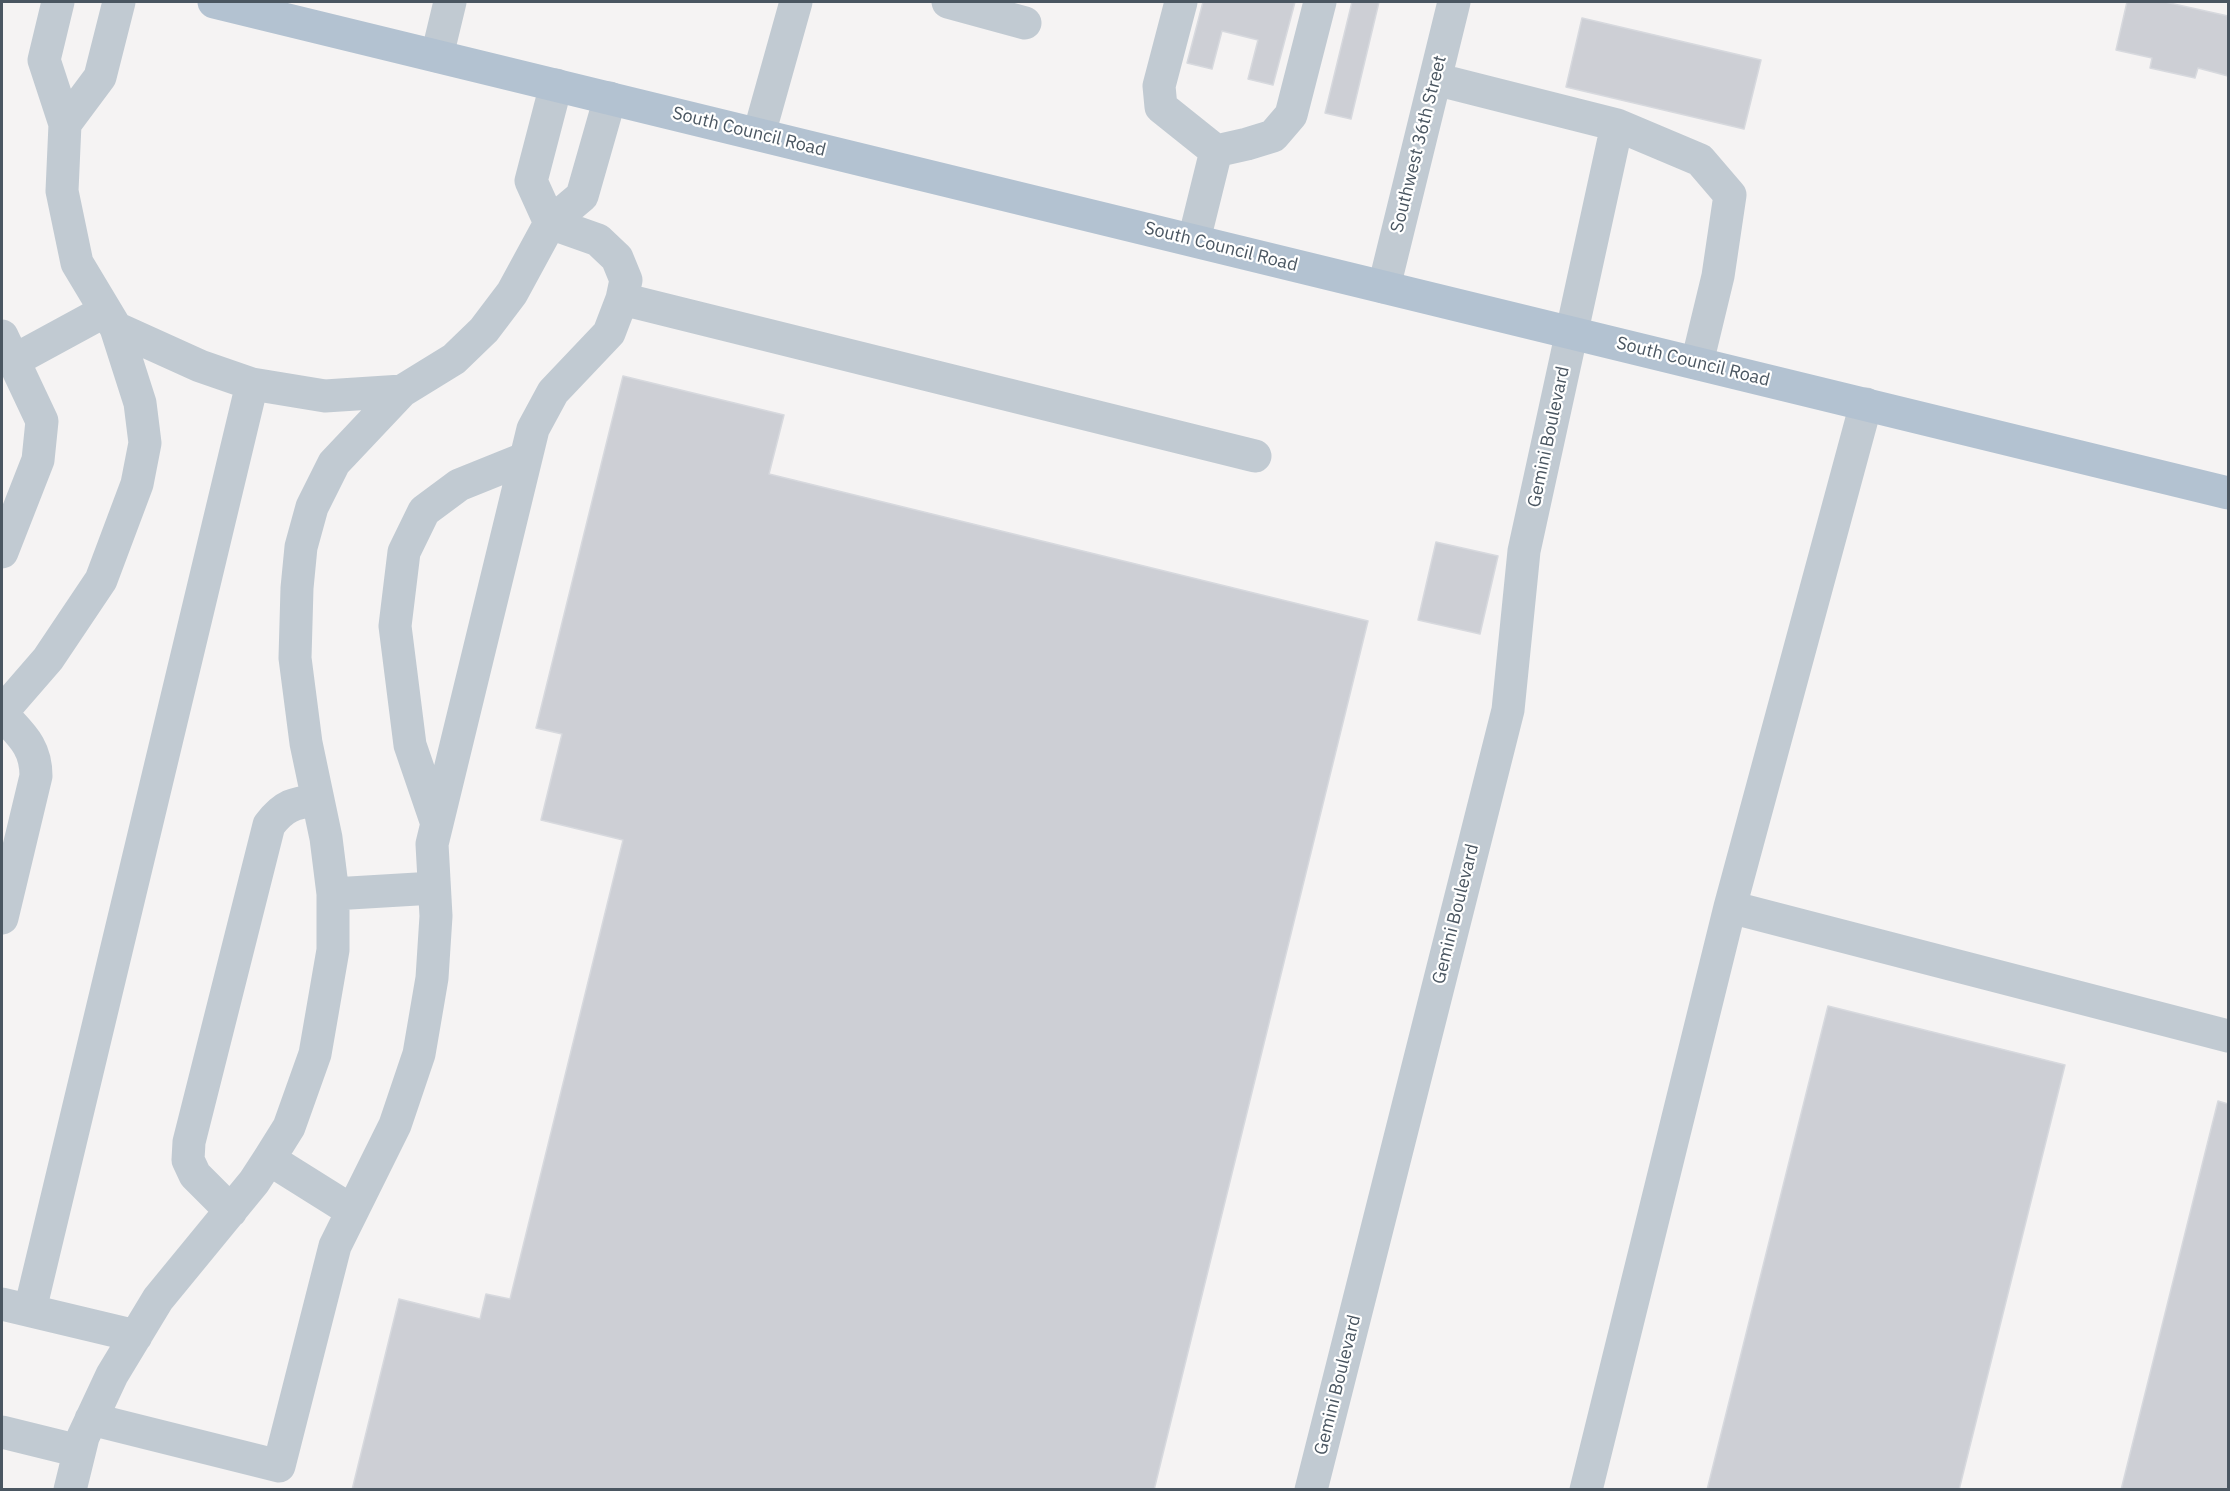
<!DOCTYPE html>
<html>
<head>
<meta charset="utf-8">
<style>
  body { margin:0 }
  #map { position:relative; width:2230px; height:1491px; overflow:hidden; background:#f5f3f3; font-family:"IBM Plex Sans",sans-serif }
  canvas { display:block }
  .frame { position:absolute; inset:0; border:3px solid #4a5661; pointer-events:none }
</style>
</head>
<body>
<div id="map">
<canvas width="2230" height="1491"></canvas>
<div class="frame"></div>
</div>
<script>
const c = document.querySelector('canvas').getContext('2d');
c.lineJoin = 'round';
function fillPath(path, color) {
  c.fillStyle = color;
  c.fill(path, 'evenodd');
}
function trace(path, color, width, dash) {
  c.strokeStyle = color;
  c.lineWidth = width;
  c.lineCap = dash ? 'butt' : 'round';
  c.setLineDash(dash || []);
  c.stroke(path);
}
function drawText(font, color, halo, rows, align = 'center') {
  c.font = font + ' "IBM Plex Sans",sans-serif';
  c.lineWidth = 4.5;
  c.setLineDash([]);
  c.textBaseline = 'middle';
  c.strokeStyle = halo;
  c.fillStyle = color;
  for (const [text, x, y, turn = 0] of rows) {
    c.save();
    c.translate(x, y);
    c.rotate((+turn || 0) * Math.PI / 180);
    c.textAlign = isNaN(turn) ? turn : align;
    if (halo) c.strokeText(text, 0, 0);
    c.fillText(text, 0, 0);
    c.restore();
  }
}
const building = new Path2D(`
  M1203,2H1295L1273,85L1248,79L1258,40L1222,31L1212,69L1187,63Z
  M1352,2H1379L1351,119L1325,113Z
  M2127,2H2165L2228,16V76L2198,68L2195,78L2150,68L2152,58L2116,50Z
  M1582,18L1761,60L1744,129L1566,87Z
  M623,376L784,415L769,474L1368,621L1154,1490H352L399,1299L480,1319L486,1294L510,1299L623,840L541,820L562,734L536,728Z
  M1436,542L1498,556L1480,634L1418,620Z
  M1828,1006L2065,1065L1959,1490H1707Z
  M2218,1101L2228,1104V1490H2121Z`);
const minor = new Path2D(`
  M58,2L44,60L65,124L100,77L119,2
  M948,2L1025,23
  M1181,2L1159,86L1161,107L1216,151L1247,144L1273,136L1291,115L1320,2
  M437,56L450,2
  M1617,125L1700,160L1730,195L1718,276L1697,363
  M759,134L796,2
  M1194,240L1216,151
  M1384,287L1454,2
  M622,299L1255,456
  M116,328L200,366L252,384L325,396L402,391L454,359L484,330L512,293L550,223L582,196L610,98
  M2,336L42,421L38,460L2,552
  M13,361L105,311
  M2,712L48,659L101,580L137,484L145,443L140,403L116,328L77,263L62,191L65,124
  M2,714C21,735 36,746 36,776L2,918
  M437,824L410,745L395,626L404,552L424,511L459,485L526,458
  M333,894L434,888
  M1730,907L2228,1036
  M269,1159L352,1211
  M231,1211L195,1175L188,1160L189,1142L269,825C284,805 294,803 318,800
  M2,1304L136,1336
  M30,1310L252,384
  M91,1419L279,1466L335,1246L395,1125L419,1054L432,978L436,916L432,844L533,429L553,392L609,333L622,299L626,280L617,258L598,240L550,223L531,181L556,85
  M2,1432L79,1451
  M70,1490L83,1437L112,1375L158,1299L254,1182L269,1159L289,1127L315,1054L333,950V894L326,838L306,743L295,658L297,588L301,547L312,507L334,463L402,391
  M1311,1490L1508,710L1524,551L1617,125L1435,79
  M1586,1490L1730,907L1866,404`);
const major = new Path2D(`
  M214,2L2228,493`);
const streetNames = [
  ["South Council Road",749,132,14],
  ["Southwest 36th Street",1419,144,-76],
  ["South Council Road",1221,247,14],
  ["South Council Road",1693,362,14],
  ["Gemini Boulevard",1549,437,-78],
  ["Gemini Boulevard",1456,914,-76],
  ["Gemini Boulevard",1338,1385,-76]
];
fillPath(building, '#cdcfd5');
trace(building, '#d7d9de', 1.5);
trace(minor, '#c1cad2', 33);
trace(major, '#b3c2d1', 33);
drawText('18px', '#4a5661', '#fff', streetNames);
</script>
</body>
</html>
